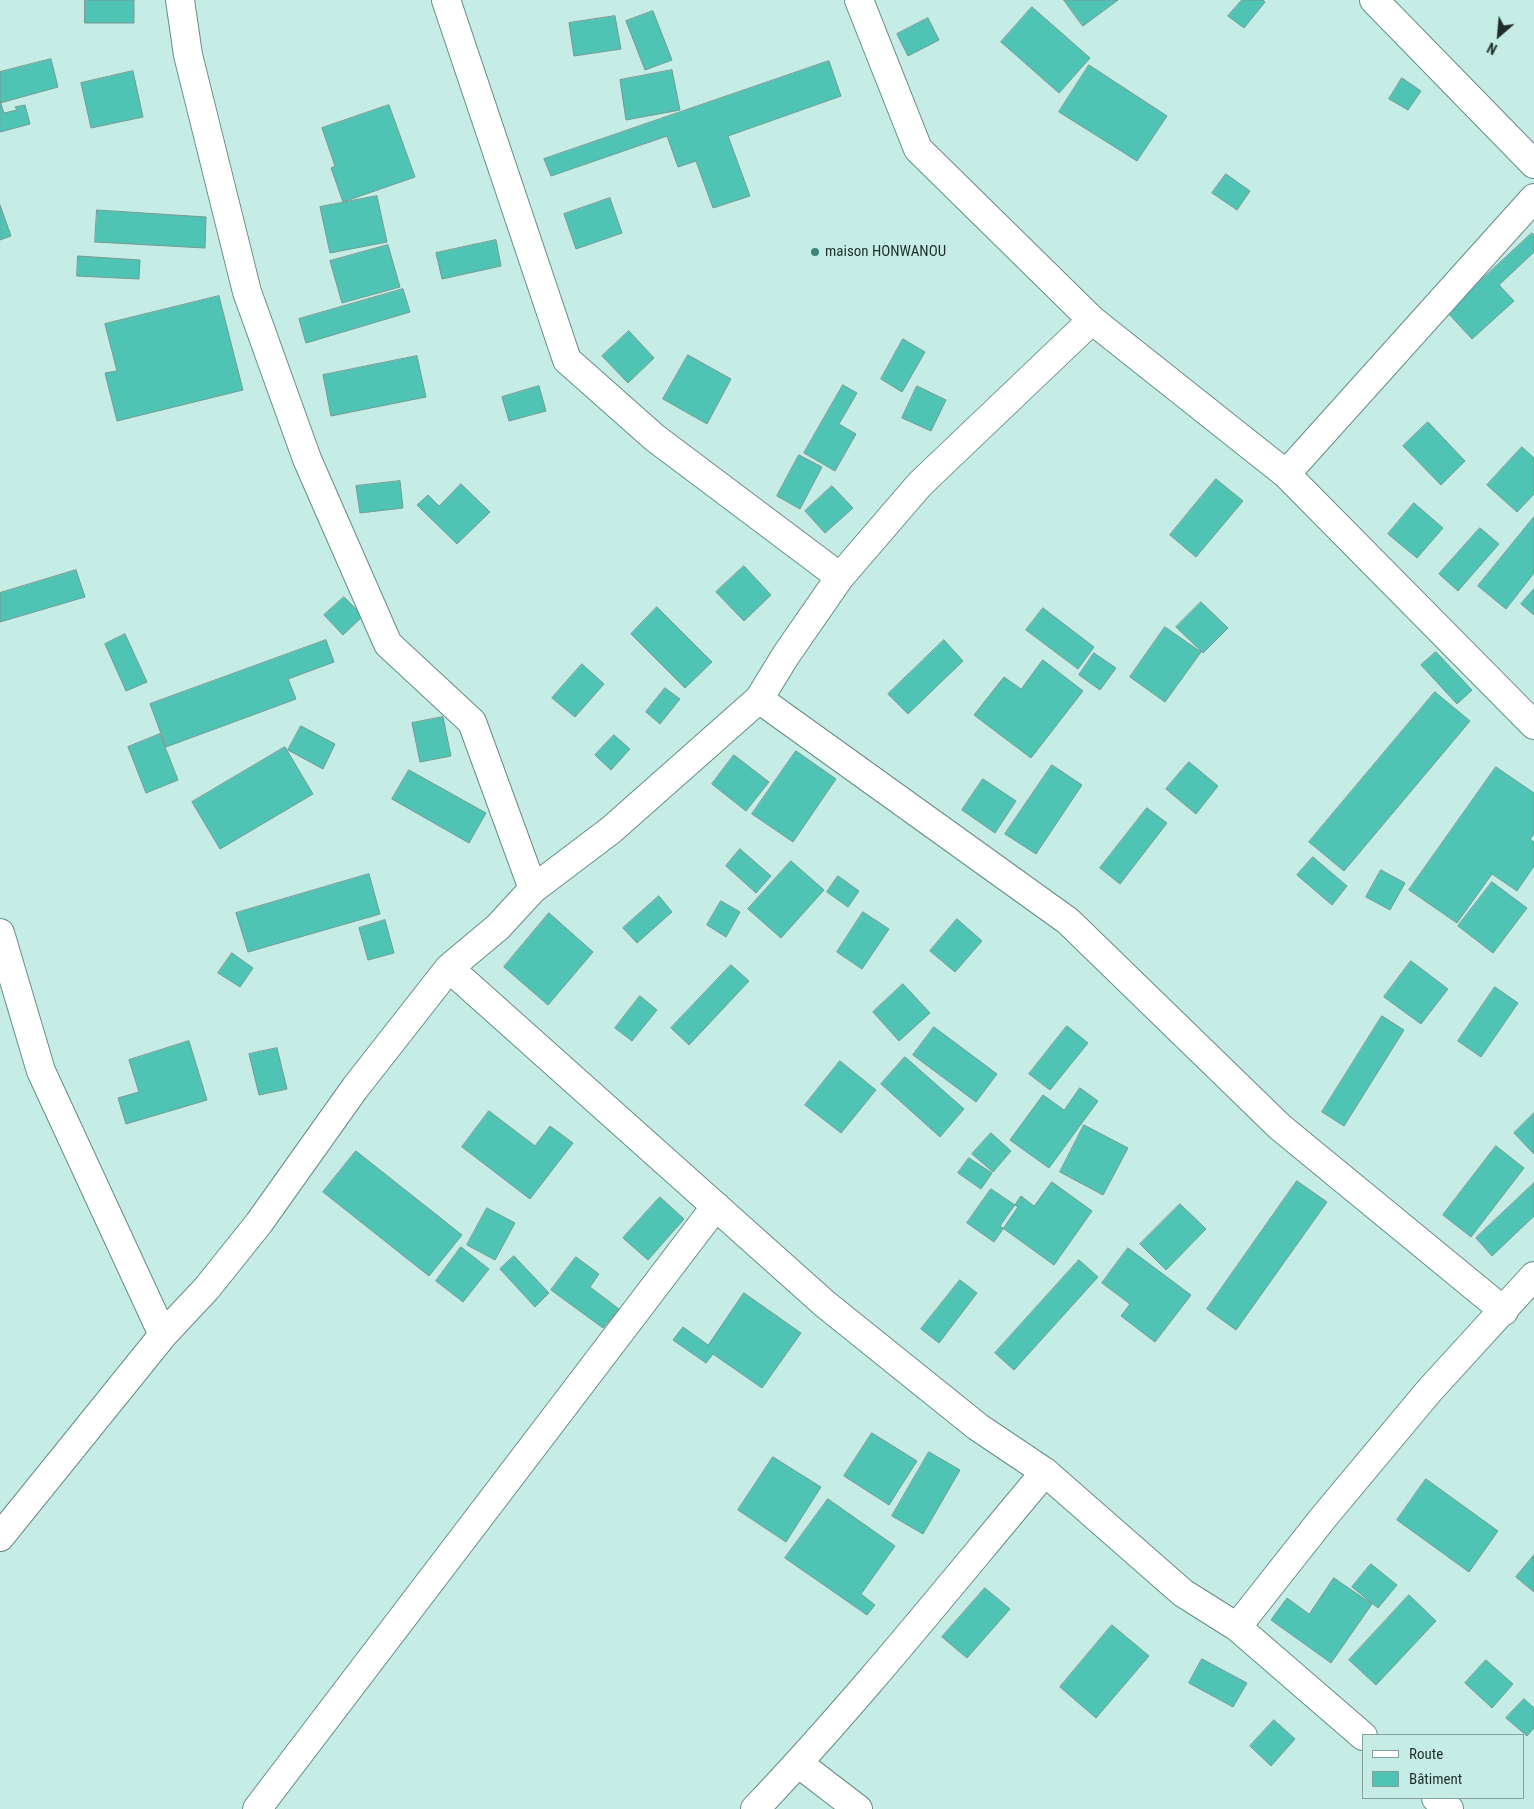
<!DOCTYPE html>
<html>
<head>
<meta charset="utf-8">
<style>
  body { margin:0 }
  #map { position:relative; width:1534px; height:1809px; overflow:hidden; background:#c6ede5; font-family:"Roboto Condensed",sans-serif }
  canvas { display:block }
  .legend { position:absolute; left:1362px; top:1734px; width:162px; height:65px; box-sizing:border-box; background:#c6ede5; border:1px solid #83a19b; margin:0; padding:6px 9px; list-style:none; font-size:15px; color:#1f2e2b }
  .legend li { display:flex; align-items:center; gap:10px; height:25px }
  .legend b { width:25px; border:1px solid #83a19b }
  .north { position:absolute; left:1474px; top:10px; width:50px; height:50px; -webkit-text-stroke:4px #c6ede5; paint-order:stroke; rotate:207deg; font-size:14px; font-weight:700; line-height:20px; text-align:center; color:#1f2e2b }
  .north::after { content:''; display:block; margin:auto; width:18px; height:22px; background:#1f2e2b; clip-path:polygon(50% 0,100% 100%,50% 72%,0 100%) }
</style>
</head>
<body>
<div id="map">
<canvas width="1534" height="1809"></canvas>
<ul class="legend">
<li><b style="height:6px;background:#fff"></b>Route</li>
<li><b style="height:14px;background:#50c4b4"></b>Bâtiment</li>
</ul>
<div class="north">N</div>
</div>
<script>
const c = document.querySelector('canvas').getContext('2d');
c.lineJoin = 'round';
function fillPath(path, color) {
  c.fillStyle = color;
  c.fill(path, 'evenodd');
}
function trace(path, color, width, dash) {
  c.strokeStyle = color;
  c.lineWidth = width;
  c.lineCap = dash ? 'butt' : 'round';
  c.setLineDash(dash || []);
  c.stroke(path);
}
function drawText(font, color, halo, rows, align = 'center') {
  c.font = font + ' "Roboto Condensed",sans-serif';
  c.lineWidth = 4;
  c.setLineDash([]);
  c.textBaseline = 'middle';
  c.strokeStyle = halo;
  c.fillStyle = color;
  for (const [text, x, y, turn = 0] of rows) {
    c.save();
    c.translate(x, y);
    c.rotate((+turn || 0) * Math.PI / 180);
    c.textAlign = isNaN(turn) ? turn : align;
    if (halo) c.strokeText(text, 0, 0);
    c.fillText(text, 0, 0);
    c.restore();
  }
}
const building = new Path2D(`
  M85,0H134V23H85Z
  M1064,0H1118L1083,26Z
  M1242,0H1263L1265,2L1244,28L1228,16Z
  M1032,7L1090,58L1059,93L1001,42Z
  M653,11L672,60L645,70L626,21Z
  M615,16L621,49L574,56L569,23Z
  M928,18L939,40L908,56L897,34Z
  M51,59L58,87L0,103V72Z
  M829,61L841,96L728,136L750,196L713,208L696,161L678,167L667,136L551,176L544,159Z
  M1089,65L1167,116L1137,161L1059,112Z
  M672,70L680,110L626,120L620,80Z
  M133,71L143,117L91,128L81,83Z
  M1402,78L1421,91L1408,110L1389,99Z
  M0,101L4,113L17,110L15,107L25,105L30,124L0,132Z
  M389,105L415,177L343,202L331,168L335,166L322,128Z
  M1226,174L1250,191L1237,210L1212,193Z
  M377,196L387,242L330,253L320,207Z
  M610,198L622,233L576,249L564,214Z
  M0,205L11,236L0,240Z
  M97,210L206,217L205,248L95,242Z
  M1532,233L1534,235V252L1499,285L1514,301L1472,339L1447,312Z
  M496,240L501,266L442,279L436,253Z
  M388,245L400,287L342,303L330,261Z
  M78,256L140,260L139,279L77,276Z
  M403,289L410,312L306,343L299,319Z
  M219,296L243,390L117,421L105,373L117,371L105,324Z
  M629,331L654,358L628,383L602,356Z
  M903,339L925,352L902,392L881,379Z
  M688,355L731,379L707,424L663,399Z
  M417,356L426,397L331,416L323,375Z
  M843,385L857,393L839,424L856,434L835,471L804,453Z
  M539,386L546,411L509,421L502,397Z
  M917,386L946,400L931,431L902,418Z
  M1428,422L1465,461L1441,485L1403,446Z
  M1522,447L1534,458V494L1517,512L1487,485Z
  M799,455L822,467L800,509L777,496Z
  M1216,479L1243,501L1196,557L1170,535Z
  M400,481L403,508L360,513L356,486Z
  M461,484L490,512L457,544L417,505L428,495L439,506Z
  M832,486L853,508L825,533L805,511Z
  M1414,503L1443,528L1417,558L1388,534Z
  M1534,517V573L1506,609L1478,586Z
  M1480,528L1499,544L1458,591L1439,574Z
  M744,566L771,595L744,621L716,592Z
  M76,570L85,597L0,622V593Z
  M1534,589V615L1521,604Z
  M344,597L363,616L343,635L324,615Z
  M1201,602L1228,628L1203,653L1176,627Z
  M657,607L712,662L685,688L631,634Z
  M1043,608L1094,647L1078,669L1026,630Z
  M1165,627L1201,652L1165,702L1130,677Z
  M125,634L147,682L126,691L105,644Z
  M326,640L334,662L288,679L296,699L166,747L150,704Z
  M944,640L963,661L908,714L888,694Z
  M1436,652L1472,690L1457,704L1421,665Z
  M1094,653L1116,668L1100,690L1079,675Z
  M1043,660L1083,691L1031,758L974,715L1004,677L1021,689Z
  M582,664L604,684L575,717L552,698Z
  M665,688L680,699L660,724L646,712Z
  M1435,692L1470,721L1344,871L1309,842Z
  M443,717L451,756L420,762L412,723Z
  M301,726L335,744L323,769L288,750Z
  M160,734L178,780L146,793L128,747Z
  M614,735L630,749L611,770L595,755Z
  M285,747L313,794L220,849L192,802Z
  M796,751L836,779L793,842L752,814Z
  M734,755L769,782L746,811L712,784Z
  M1189,762L1218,786L1196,814L1166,789Z
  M1052,765L1082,785L1036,854L1005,834Z
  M1496,767L1534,793V834L1530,839L1534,842V866L1517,891L1492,874L1457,923L1409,890Z
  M409,770L486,813L469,843L392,799Z
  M983,779L1016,801L995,833L962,810Z
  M1147,808L1167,823L1120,884L1100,868Z
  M740,849L771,876L756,893L726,866Z
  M1313,857L1347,886L1332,905L1297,875Z
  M791,861L824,890L781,938L748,909Z
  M1381,870L1405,883L1390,910L1366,897Z
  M369,874L380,914L248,952L236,913Z
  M838,876L859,891L848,907L827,892Z
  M1492,882L1527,908L1493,953L1458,926Z
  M659,896L672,912L637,943L623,928Z
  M721,901L740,912L726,937L707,925Z
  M863,912L889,929L862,969L837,952Z
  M549,913L593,952L548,1005L504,967Z
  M957,919L982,941L955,972L930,951Z
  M385,920L394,953L368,960L359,928Z
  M232,953L253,968L240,987L218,973Z
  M1411,961L1448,989L1421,1024L1384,997Z
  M731,965L749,981L689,1045L671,1028Z
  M903,984L930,1013L899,1041L873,1012Z
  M1495,987L1518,1003L1481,1057L1458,1041Z
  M640,996L657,1010L632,1041L615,1028Z
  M1382,1016L1404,1030L1344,1126L1322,1112Z
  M1067,1026L1088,1043L1050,1090L1029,1074Z
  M934,1027L997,1074L976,1102L913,1055Z
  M189,1041L207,1100L126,1124L118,1098L139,1092L129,1060Z
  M277,1048L287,1089L259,1095L249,1054Z
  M905,1057L964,1109L940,1137L881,1084Z
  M840,1061L876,1090L841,1133L805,1105Z
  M1080,1088L1098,1101L1049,1168L1010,1140L1043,1095L1064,1110Z
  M489,1111L535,1146L550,1126L573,1143L530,1199L462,1147Z
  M1534,1113V1154L1514,1133Z
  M1084,1125L1128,1148L1103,1195L1060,1172Z
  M991,1133L1011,1151L993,1172L972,1154Z
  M1496,1146L1524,1168L1471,1237L1443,1215Z
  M356,1151L462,1235L429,1276L323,1192Z
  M969,1158L992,1173L981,1189L958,1173Z
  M1297,1181L1327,1202L1236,1330L1207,1309Z
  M1052,1182L1092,1211L1054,1265L1000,1226L1021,1196L1034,1206Z
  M1534,1183V1216L1492,1256L1476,1238Z
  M991,1189L1018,1207L994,1242L967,1223Z
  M660,1197L684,1219L648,1260L623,1238Z
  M1180,1204L1206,1229L1166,1270L1140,1244Z
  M487,1208L515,1223L495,1260L467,1245Z
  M461,1247L489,1269L463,1302L436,1281Z
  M1128,1248L1191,1295L1155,1342L1121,1316L1130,1304L1102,1283Z
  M514,1256L549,1293L535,1307L500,1269Z
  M576,1257L599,1274L590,1287L619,1309L603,1328L551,1290Z
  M1079,1260L1098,1277L1014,1370L995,1353Z
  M960,1280L977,1293L939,1343L921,1329Z
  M744,1293L801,1333L762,1388L713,1354L706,1363L673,1340L683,1327L708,1345Z
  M872,1433L917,1461L889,1505L844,1476Z
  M929,1452L960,1470L923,1534L892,1516Z
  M773,1457L821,1487L786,1542L738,1510Z
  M1426,1479L1498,1531L1469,1572L1397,1520Z
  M828,1499L895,1546L861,1594L875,1605L867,1615L785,1558Z
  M1534,1555V1592L1516,1577Z
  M1371,1564L1397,1585L1378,1608L1352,1587Z
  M1334,1578L1372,1604L1331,1663L1271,1620L1287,1598L1309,1614Z
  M985,1588L1010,1609L967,1658L942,1637Z
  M1409,1595L1436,1621L1376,1685L1349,1660Z
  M1112,1625L1149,1656L1096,1718L1060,1687Z
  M1202,1659L1247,1683L1233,1707L1189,1683Z
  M1486,1660L1513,1684L1492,1708L1465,1683Z
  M1524,1699L1534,1708V1728L1527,1736L1506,1718Z
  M1274,1720L1295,1739L1271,1766L1250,1746Z`);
const minor = new Path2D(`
  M180,0L188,55L247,292L307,459L388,644L472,722L533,889
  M446,0L567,360L655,438L840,577
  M859,0L918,149L1092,320
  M1374,0L1534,164
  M1286,474L1534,198
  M759,699L1068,921L1280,1127L1504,1311
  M0,933L41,1071L163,1335
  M449,968L825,1304L978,1427L1045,1472L1183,1593L1237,1627L1363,1736
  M0,1537L163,1335L207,1288L259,1223L355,1088L449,968L498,927L533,889L611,830L759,699L786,655L840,577L920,484L1092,320L1286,474L1534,725
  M1237,1627L1323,1518L1429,1391L1534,1276
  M798,1763L858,1809
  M1436,1798L1449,1809
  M257,1809L716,1206
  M755,1809C857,1702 950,1585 1045,1472`);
const markers = [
  [815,252,5,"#40857a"]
];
const poiNames = [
  ["maison HONWANOU",825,252]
];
fillPath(building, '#50c4b4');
trace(building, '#759992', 1);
trace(minor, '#688c86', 30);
trace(minor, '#fff', 28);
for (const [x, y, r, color] of markers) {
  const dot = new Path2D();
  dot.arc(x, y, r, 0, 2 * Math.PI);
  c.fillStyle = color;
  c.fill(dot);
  trace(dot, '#c6ede5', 2);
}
drawText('15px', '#1f2e2b', '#c6ede5', poiNames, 'left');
</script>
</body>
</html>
